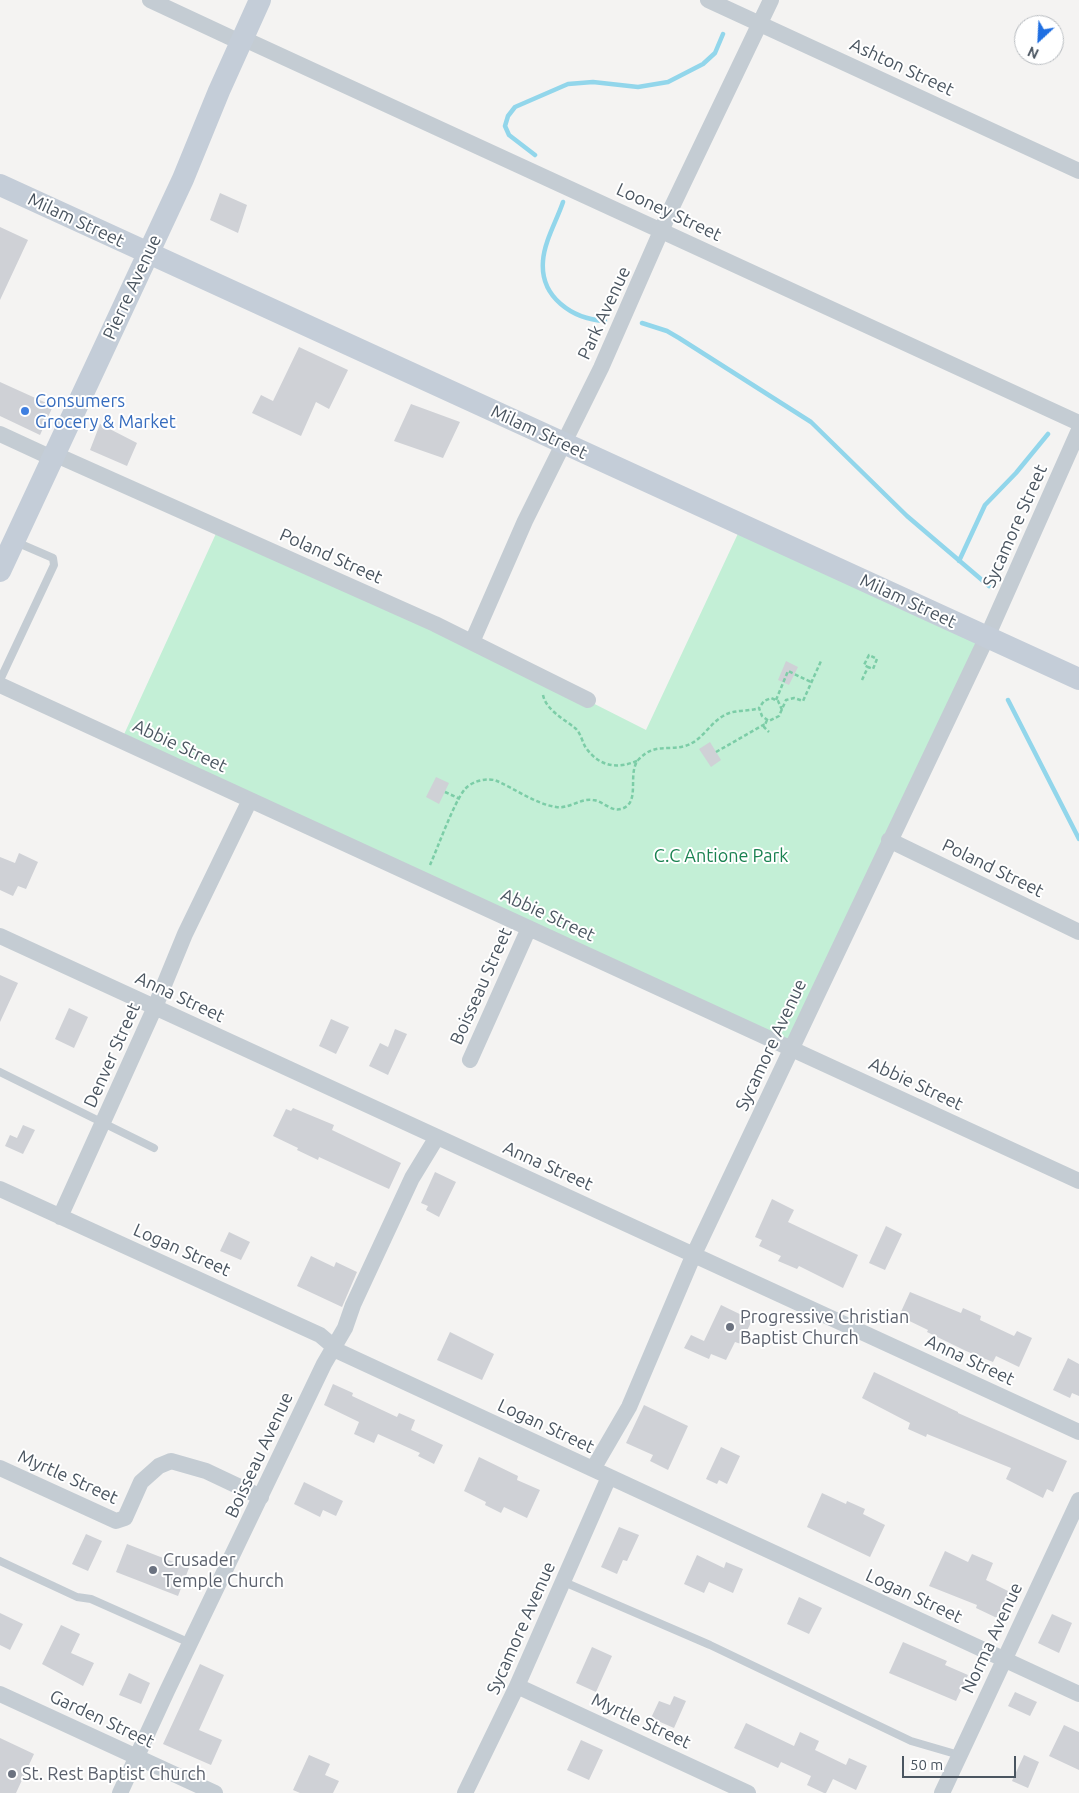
<!DOCTYPE html>
<html>
<head>
<meta charset="utf-8">
<style>
  body { margin:0 }
  #map { position:relative; width:1079px; height:1793px; overflow:hidden; background:#f4f3f2; font-family:Ubuntu,sans-serif }
  canvas { display:block }
  .north { position:absolute; left:1014px; top:15px; width:50px; height:50px; box-sizing:border-box; background:#fff; border:1px solid #b7bbbf; border-radius:50%; rotate:205deg; font-size:14px; font-weight:700; line-height:20px; text-align:center; color:#4a5560 }
  .north::after { content:''; display:block; margin:auto; width:18px; height:22px; background:#1f6fe2; clip-path:polygon(50% 0,100% 100%,50% 72%,0 100%) }
  .scale { position:absolute; left:902px; top:1756px; width:114px; height:22px; box-sizing:border-box; border:2px solid #4a5560; border-top:0; padding-left:6px; font-size:15px; line-height:18px; white-space:nowrap; color:#4a5560; -webkit-text-stroke:4px #fff; paint-order:stroke }
</style>
</head>
<body>
<div id="map">
<canvas width="1079" height="1793"></canvas>
<div class="north">N</div>
<div class="scale">50 m</div>
</div>
<script>
const c = document.querySelector('canvas').getContext('2d');
c.lineJoin = 'round';
function fillPath(path, color) {
  c.fillStyle = color;
  c.fill(path, 'evenodd');
}
function trace(path, color, width, dash) {
  c.strokeStyle = color;
  c.lineWidth = width;
  c.lineCap = dash ? 'butt' : 'round';
  c.setLineDash(dash || []);
  c.stroke(path);
}
function drawText(font, color, halo, rows, align = 'center') {
  c.font = font + ' Ubuntu,sans-serif';
  c.lineWidth = 4;
  c.setLineDash([]);
  c.textBaseline = 'middle';
  c.strokeStyle = halo;
  c.fillStyle = color;
  for (const [text, x, y, turn = 0] of rows) {
    c.save();
    c.translate(x, y);
    c.rotate((+turn || 0) * Math.PI / 180);
    c.textAlign = isNaN(turn) ? turn : align;
    if (halo) c.strokeText(text, 0, 0);
    c.fillText(text, 0, 0);
    c.restore();
  }
}
const green = new Path2D(`
  M742,525L987,637L792,1049L121,741L219,527L472,642L646,730Z`);
const stream = new Path2D(`
  M535,155L509,135L505,126L508,116L515,107L568,84L593,82L638,87L668,82L703,64L715,53L723,34
  M563,202C557,220 544,242 543,261C540,297 572,319 605,321
  M642,323L667,331L679,338L811,422L907,516L989,586
  M959,561L985,505L1016,473L1048,434
  M1008,700L1079,839`);
const building = new Path2D(`
  M220,193L247,205L238,233L210,220Z
  M0,227L28,240L0,300Z
  M299,347L348,370L329,409L316,402L301,436L252,413L261,395L273,401Z
  M0,382L53,406L40,435L0,416Z
  M411,404L460,422L443,458L394,441Z
  M100,424L137,443L127,466L90,450Z
  M786,661L798,667L789,685L778,680Z
  M710,742L721,760L711,767L699,749Z
  M436,777L449,783L439,804L426,797Z
  M19,853L38,862L26,889L18,886L13,896L0,890V857L15,863Z
  M0,975L18,983L0,1022Z
  M69,1008L88,1017L74,1048L55,1039Z
  M331,1019L349,1027L336,1054L319,1046Z
  M395,1029L407,1034L388,1075L369,1066L380,1043L388,1047Z
  M293,1108L334,1125L332,1130L401,1163L389,1189L319,1157L318,1160L297,1150L298,1148L273,1136L286,1109L291,1111Z
  M23,1125L35,1130L23,1154L5,1146L10,1135L17,1138Z
  M435,1172L456,1182L439,1217L426,1210L428,1206L421,1203Z
  M772,1199L794,1210L788,1222L858,1255L843,1288L799,1266L797,1269L778,1261L781,1256L759,1246L762,1240L755,1237Z
  M886,1226L902,1234L885,1270L869,1263Z
  M229,1232L250,1242L241,1260L220,1251Z
  M311,1256L334,1267L336,1262L357,1272L342,1307L297,1286Z
  M910,1292L961,1313L963,1308L981,1316L980,1320L1014,1336L1017,1331L1032,1338L1019,1367L996,1356L993,1362L966,1351L927,1332L928,1330L899,1316Z
  M721,1305L752,1320L741,1344L735,1342L726,1360L711,1354L709,1359L684,1348L691,1335L704,1341Z
  M450,1332L494,1354L482,1380L437,1360Z
  M1068,1358L1079,1364V1396L1072,1393L1070,1398L1053,1390Z
  M874,1372L958,1412V1413L1067,1461L1053,1492L1047,1489L1043,1498L1006,1479L1011,1468L927,1434L926,1437L908,1429L910,1423L862,1398Z
  M333,1384L353,1393L352,1396L397,1417L399,1413L415,1420L411,1430L443,1445L434,1464L418,1456L420,1453L378,1434L374,1443L354,1434L359,1422L324,1405Z
  M644,1405L688,1426L668,1470L650,1461L653,1455L626,1443Z
  M721,1447L740,1456L727,1484L719,1480L717,1484L706,1479Z
  M479,1457L518,1476L517,1480L540,1490L527,1518L504,1507L501,1513L485,1505L486,1502L464,1491Z
  M304,1482L343,1501L336,1516L323,1510L320,1517L294,1504Z
  M822,1493L846,1504L847,1501L865,1509L863,1514L885,1525L870,1557L807,1527Z
  M619,1527L639,1535L627,1561L623,1560L617,1574L601,1567Z
  M86,1534L102,1541L88,1571L72,1564Z
  M127,1544L189,1568L178,1596L116,1572Z
  M945,1551L968,1562L972,1554L993,1563L986,1580L1010,1592L997,1618L976,1608L977,1605L929,1586Z
  M697,1555L724,1568L726,1562L743,1569L733,1593L709,1582L704,1593L684,1584Z
  M799,1597L822,1608L809,1634L787,1624Z
  M0,1613L23,1624L10,1650L0,1645Z
  M1052,1614L1072,1623L1059,1653L1038,1643Z
  M61,1625L80,1634L71,1653L94,1663L83,1686L42,1664Z
  M903,1642L947,1661L945,1665L968,1675L956,1701L889,1673Z
  M592,1647L612,1656L596,1692L576,1683Z
  M200,1664L224,1675L199,1730L222,1740L211,1765L163,1744Z
  M129,1673L150,1683L141,1704L119,1695Z
  M1015,1692L1037,1702L1030,1716L1008,1706Z
  M674,1696L686,1701L674,1728L651,1718L659,1701L670,1705Z
  M746,1723L794,1746L800,1732L819,1741L815,1750L846,1765L849,1758L867,1766L856,1790L833,1779L826,1793H824L807,1785L811,1776L781,1762L778,1768L734,1748Z
  M1064,1725L1079,1732V1770L1049,1756Z
  M0,1738L34,1754L16,1793H0Z
  M581,1740L603,1750L589,1780L567,1770Z
  M309,1755L330,1764L325,1775L339,1781L333,1793H300L293,1790Z
  M1024,1755L1039,1762L1028,1788L1012,1781Z`);
const path = new Path2D(`
  M862,680L868,667L864,665L869,655L877,659L873,669L868,667
  M543,695C546,710 564,719 575,728C581,733 582,742 586,748C600,767 617,769 637,761
  M776,700L788,671L811,682
  M782,710L778,701L771,698L764,701L759,708L762,716L769,721L779,716L786,700L794,698L803,701L821,661
  M767,720L764,727L769,732
  M716,752L765,724
  M445,792L460,799
  M430,865C438,847 454,802 465,789C472,781 488,777 497,781C515,789 536,804 556,807C569,809 581,798 593,800C603,801 611,812 621,809C642,803 626,773 639,759C655,743 666,751 685,746C702,741 708,725 723,716C734,709 747,712 759,708`);
const lane = new Path2D(`
  M0,680L54,565L53,558L16,542
  M0,1072L154,1148
  M0,1561L77,1597L91,1599L190,1643
  M564,1582L710,1645L911,1741L959,1755`);
const street = new Path2D(`
  M150,0L240,42
  M708,0L1079,171
  M242,38L1079,423
  M0,434L52,458
  M54,454L435,624L588,700
  M472,642L525,521L601,368L669,213L771,0
  M0,685L1079,1181
  M889,840L1079,932
  M0,936L1079,1432
  M470,1060L529,928
  M0,1189L320,1335L340,1352L1079,1694
  M60,1217L155,1007L185,934L250,800
  M0,1468L116,1521L125,1518L141,1482L159,1466L171,1461L206,1471L261,1497
  M593,1469L629,1407L694,1254L987,637L1079,430
  M517,1686L748,1793
  M0,1694L215,1793
  M120,1793L167,1691L324,1364L345,1328L353,1305L412,1178L437,1137
  M465,1793L517,1686L609,1477
  M942,1793L1079,1500`);
const secondary = new Path2D(`
  M0,185L1079,679
  M0,571L183,179L219,91L260,0`);
const markers = [
  [25,411,5,"#3f7fe0"],
  [730,1327,5,"#6b7280"],
  [153,1570,5,"#6b7280"],
  [12,1774,5,"#6b7280"]
];
const streetNames = [
  ["Ashton Street",902,67,25],
  ["Looney Street",669,212,25],
  ["Milam Street",76,220,25],
  ["Pierre Avenue",132,287,-65],
  ["Park Avenue",604,313,-65],
  ["Milam Street",539,432,25],
  ["Sycamore Street",1015,526,-66],
  ["Poland Street",331,556,24],
  ["Milam Street",908,601,25],
  ["Abbie Street",180,746,25],
  ["Poland Street",993,868,26],
  ["Abbie Street",548,915,25],
  ["Boisseau Street",481,986,-66],
  ["Anna Street",180,997,25],
  ["Sycamore Avenue",771,1045,-65],
  ["Denver Street",112,1055,-66],
  ["Abbie Street",916,1084,25],
  ["Anna Street",548,1166,24],
  ["Logan Street",182,1250,24],
  ["Anna Street",970,1360,25],
  ["Logan Street",546,1426,25],
  ["Boisseau Avenue",259,1455,-65],
  ["Myrtle Street",68,1477,24],
  ["Logan Street",914,1596,25],
  ["Sycamore Avenue",521,1628,-66],
  ["Norma Avenue",992,1638,-65],
  ["Garden Street",102,1719,25],
  ["Myrtle Street",641,1721,25]
];
const shopNames = [
  ["Consumers",35,401],
  ["Grocery & Market",35,422]
];
const parkNames = [
  ["C.C Antione Park",721,856]
];
const worshipNames = [
  ["Progressive Christian",740,1317],
  ["Baptist Church",740,1338],
  ["Crusader",163,1560],
  ["Temple Church",163,1581],
  ["St. Rest Baptist Church",22,1774]
];
fillPath(green, '#c3efd6');
trace(stream, '#92d6eb', 4.5);
fillPath(building, '#cfd1d6');
trace(path, '#7ccda7', 2.5, [4, 2.5]);
trace(lane, '#c4ccd3', 8);
trace(street, '#c4ccd3', 16);
trace(secondary, '#c4cdd8', 22);
for (const [x, y, r, color] of markers) {
  const dot = new Path2D();
  dot.arc(x, y, r, 0, 2 * Math.PI);
  c.fillStyle = color;
  c.fill(dot);
  trace(dot, '#fff', 2);
}
drawText('18px', '#4a5560', '#fff', streetNames);
drawText('18px', '#366cbe', '#fff', shopNames, 'left');
drawText('18px', '#1a8251', '#fff', parkNames);
drawText('18px', '#5b616d', '#fff', worshipNames, 'left');
</script>
</body>
</html>
